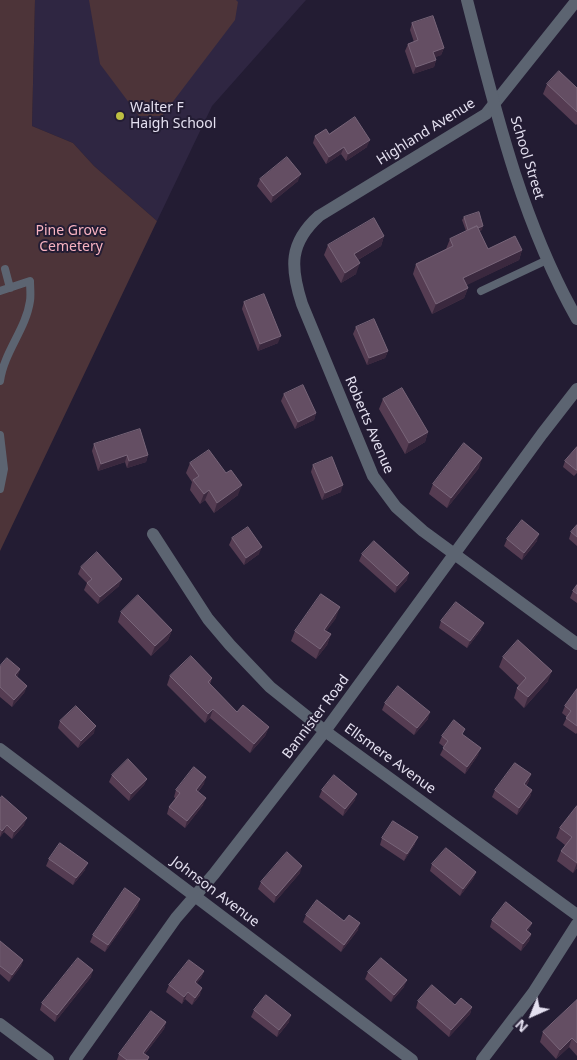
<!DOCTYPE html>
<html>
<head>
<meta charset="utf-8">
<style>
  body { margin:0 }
  #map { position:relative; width:577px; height:1060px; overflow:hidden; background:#231c33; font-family:"Noto Sans",sans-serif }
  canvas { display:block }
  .north { position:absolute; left:507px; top:990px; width:50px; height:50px; -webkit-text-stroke:4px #231c33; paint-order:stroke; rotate:224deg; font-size:14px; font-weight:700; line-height:20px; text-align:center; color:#e4e0f0 }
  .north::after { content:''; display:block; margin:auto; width:18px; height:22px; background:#e4e0f0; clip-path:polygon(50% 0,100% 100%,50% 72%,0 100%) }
</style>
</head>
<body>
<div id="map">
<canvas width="577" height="1060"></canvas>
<div class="north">N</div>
</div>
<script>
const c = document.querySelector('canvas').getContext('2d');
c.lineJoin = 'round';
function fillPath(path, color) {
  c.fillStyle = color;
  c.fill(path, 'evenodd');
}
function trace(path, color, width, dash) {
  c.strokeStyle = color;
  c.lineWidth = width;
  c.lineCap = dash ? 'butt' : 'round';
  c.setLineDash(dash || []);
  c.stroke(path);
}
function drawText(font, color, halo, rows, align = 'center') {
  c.font = font + ' "Noto Sans",sans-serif';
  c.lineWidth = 4;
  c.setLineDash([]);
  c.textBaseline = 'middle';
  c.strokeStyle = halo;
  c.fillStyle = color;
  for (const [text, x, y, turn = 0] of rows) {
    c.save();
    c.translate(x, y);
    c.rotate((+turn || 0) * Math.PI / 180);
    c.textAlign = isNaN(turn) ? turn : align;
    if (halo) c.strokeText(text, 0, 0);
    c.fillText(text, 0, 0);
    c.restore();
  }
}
const built = new Path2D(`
  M35,0H306L212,106L157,221L94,166L73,143L32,126Z`);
const green = new Path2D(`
  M0,0H35L32,126L73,143L94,166L157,221L0,551Z
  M89,0H236L238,2L235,20L162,116H139L100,64Z`);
const service = new Path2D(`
  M5,269L10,288
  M0,291L30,281C30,287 31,295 30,301C26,329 4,352 0,381
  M481,291L547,260
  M0,435L4,469L0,489`);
const minor = new Path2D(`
  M577,0L486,114L319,216C289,243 290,267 302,304L373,476L396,507L423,531L577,644
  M153,534L208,619L230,645L270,687L325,731L577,915
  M0,749L412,1060
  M0,1024L48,1060
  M75,1060L176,918L214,874L325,731L542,434L577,389
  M482,1060L533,993L577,924`);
const tertiary = new Path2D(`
  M467,0C495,109 521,220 577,319`);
const wall = new Path2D(`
  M412,23L444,48L441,55L435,57L436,60L434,67L413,74L405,51L408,44L414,42L410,30Z
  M547,84L577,88V124L576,125L543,94Z
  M329,134L367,147L346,161L341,154L326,164L313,143L315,136Z
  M260,179L298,181L271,203L257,186Z
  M464,217L482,230L479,231L488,249L522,250L519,260L466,285L468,288L464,298L432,314L413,274L416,264L446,249L450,239L466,231L462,220Z
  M384,236L381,246L358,260L356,274L341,283L324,255L328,245Z
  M244,302L278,343L258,351L242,309Z
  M356,327L388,351L385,358L367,365L353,334Z
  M284,394L316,413L314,420L295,429L281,401Z
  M383,399L428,432L425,442L405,454L379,409Z
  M94,444L148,455L146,462L127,468L125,462L98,471L92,451Z
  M577,447V473L574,476L563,467L565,461Z
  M190,463L238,495L214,513L205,500L200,504L190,490L192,482L186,473Z
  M313,465L341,492L322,500L311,472Z
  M479,468L447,508L429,494L433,484Z
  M577,525V546L569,539L571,532Z
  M232,538L259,554L244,565L229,545Z
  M507,539L537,541L522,560L504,546Z
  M362,554L407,580L395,593L359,561Z
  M81,567L119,586L98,604L84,590L87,583L78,574Z
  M577,585V603L570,598L573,591Z
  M121,612L172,630L168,640L151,656L118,622Z
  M336,618L326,631L331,634L327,645L316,659L291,641L295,631Z
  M441,621L481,630L467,648L439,628Z
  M503,657L548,681L524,708L514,698L517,688L519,686L499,667Z
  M0,666L20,669L17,677L27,686L24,693L12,707L0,697Z
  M170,676L212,678L210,684L237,712L269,727L265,736L250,753L210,718L205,723L167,685Z
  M577,689V733L576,734L563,725L567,717L562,713L565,706Z
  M385,703L428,719L414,735L382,710Z
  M60,721L94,733L78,748L58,728Z
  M463,735L478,755L465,774L440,755L444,747L439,743L442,736Z
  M112,775L147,779L144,785L129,801L109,782Z
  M529,781L526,786L532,790L530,797L517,815L492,797L495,790Z
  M204,784L198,792L203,805L185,828L167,814L169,807L176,799L174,797L176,790Z
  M322,790L355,800L343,816L319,797Z
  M0,799L24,825L12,839L4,832L0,837Z
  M577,806V868L573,873L557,861L561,851L565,845L556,838L560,828Z
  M382,838L415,844L404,861L380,845Z
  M49,859L85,870L73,885L46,866Z
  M432,864L476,872L473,879L460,896L430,871Z
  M300,873L274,903L258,889L261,882Z
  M138,906L105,952L90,942L93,935Z
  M306,915L344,921L358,930L341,952L303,922Z
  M492,920L532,923L528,931L531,934L529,941L521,951L490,927Z
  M0,941L23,960L21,966L9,982L0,974Z
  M204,971L201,978L196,984L200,995L192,1005L185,999L182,1004L166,992L169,985Z
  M368,972L404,987L391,1002L365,979Z
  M91,977L55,1022L40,1010L42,1003Z
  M577,1000V1056L569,1047L556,1059L540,1042L543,1032Z
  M418,1001L455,1005L472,1007L470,1014L449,1037L416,1008Z
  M254,1010L289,1022L277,1037L251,1017Z
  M166,1022L164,1029L145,1054L149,1057L148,1060H117L119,1054Z`);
const shadedWall = new Path2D(`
  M444,48L441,55L431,59L433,52Z
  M436,60L434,67L413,74L416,67Z
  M370,140L367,147L346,161L348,154Z
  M344,147L341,154L326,164L329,157Z
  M301,174L298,181L271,203L273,196Z
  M483,226L482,230L467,234L468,231Z
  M384,236L381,246L351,264L354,254Z
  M522,250L519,260L459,289L463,278Z
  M360,263L356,274L341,283L345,273Z
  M468,288L464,298L432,314L436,304Z
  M281,336L278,343L258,351L260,344Z
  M388,351L385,358L367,365L369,358Z
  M316,413L314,420L295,429L298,422Z
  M428,432L425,442L405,454L409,443Z
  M127,455L125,462L98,471L101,464Z
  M148,455L146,462L127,468L129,461Z
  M482,458L479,468L447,508L451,498Z
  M242,485L238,495L214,513L217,503Z
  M343,485L341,492L322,500L325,493Z
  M209,490L205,500L200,504L204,494Z
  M539,534L537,541L522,560L524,553Z
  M262,547L259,554L244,565L246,558Z
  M409,573L407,580L395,593L397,586Z
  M122,579L119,586L98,604L100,597Z
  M340,607L336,618L320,640L324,630Z
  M484,623L481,630L467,648L470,641Z
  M172,630L168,640L151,656L155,646Z
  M331,634L327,645L316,659L320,649Z
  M20,669L18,676L13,682L15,675Z
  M552,671L548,681L524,708L528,697Z
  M27,686L24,693L12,707L14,700Z
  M213,709L210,718L205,723L208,714Z
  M430,712L428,719L414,735L417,728Z
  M96,726L94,733L78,748L81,741Z
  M269,727L265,736L250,753L254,744Z
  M481,748L478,755L465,774L467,767Z
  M531,774L529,781L521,791L524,784Z
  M206,777L204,784L193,797L196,790Z
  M147,779L144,785L129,801L131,794Z
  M532,790L530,797L517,815L519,808Z
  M357,794L355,800L343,816L345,809Z
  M206,798L203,805L185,828L187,821Z
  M27,818L24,825L12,839L14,832Z
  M7,825L4,832L0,837L2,831Z
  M418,837L415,844L404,861L407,854Z
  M88,863L85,870L73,885L76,878Z
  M577,863V868L573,873Z
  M302,866L300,873L274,903L276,896Z
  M476,872L473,879L460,896L463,889Z
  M140,899L138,906L105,952L108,945Z
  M360,923L358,930L341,952L344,945Z
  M532,923L529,930L523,937L526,930Z
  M531,934L529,941L521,951L523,944Z
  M23,960L21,966L9,982L12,975Z
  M93,970L91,977L55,1022L57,1015Z
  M204,971L201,978L192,989L195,982Z
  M407,980L404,987L391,1002L394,995Z
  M202,988L200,995L192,1005L195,998Z
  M188,992L185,999L182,1004L184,997Z
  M472,1007L470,1014L449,1037L451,1030Z
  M291,1015L289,1022L277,1037L279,1030Z
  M166,1022L164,1029L141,1059L143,1053Z
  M572,1038L569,1047L556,1059L560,1050Z`);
const building = new Path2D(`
  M433,16L444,48L433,52L436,60L416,67L408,44L418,40L412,23Z
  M559,71L577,88V112L547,84Z
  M355,117L370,140L348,154L344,147L329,157L315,136L326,129L329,134Z
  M287,157L301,174L273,196L260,179Z
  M479,212L483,226L478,228L477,226L468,230L464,217Z
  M374,218L384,236L354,254L360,263L345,273L328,245Z
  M477,226L488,249L515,236L522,250L463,278L468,288L436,304L416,264L453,246L450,239Z
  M264,294L281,336L260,344L244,302Z
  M374,319L388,351L369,358L356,327Z
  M303,385L316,413L298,422L284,394Z
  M402,388L428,432L409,443L383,399Z
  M140,429L148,455L129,461L127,455L101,464L94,444Z
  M464,443L482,458L451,498L433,484Z
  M577,447V470H576L565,461Z
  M209,450L226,473L231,470L242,485L217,503L209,490L204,494L193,480L199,476L190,463Z
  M332,457L343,485L325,493L313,465Z
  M522,520L539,534L524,553L507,539Z
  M577,525V537L571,532Z
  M248,527L262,547L246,558L232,538Z
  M374,541L409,573L397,586L362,554Z
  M97,552L122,579L100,597L87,583L92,579L81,567Z
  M577,585V594L573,591Z
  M321,594L340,607L324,630L331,634L320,649L295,631Z
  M138,595L172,630L155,646L121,612Z
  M456,602L484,623L470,641L441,621Z
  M518,640L552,671L528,697L517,688L526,678L503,657Z
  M191,656L212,678L208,682L237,712L243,705L269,727L254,744L213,709L208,714L170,676Z
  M7,658L20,669L15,675L27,686L14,700L0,687V666Z
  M398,686L430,712L417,728L385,703Z
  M577,689V726L566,718L571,711L565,706Z
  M76,706L96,726L81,741L60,721Z
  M454,720L465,729L462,734L481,748L467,767L443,748L448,741L442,736Z
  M128,759L147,779L131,794L112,775Z
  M515,763L531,774L524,784L532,790L519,808L495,790Z
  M194,767L206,777L196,790L206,798L187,821L169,807L180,793L176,790Z
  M334,775L357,794L345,809L322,790Z
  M2,796L27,818L14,832L7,825L2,831L0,829V799Z
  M577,806V863L561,851L572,837L560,828Z
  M393,821L418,837L407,854L382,838Z
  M60,843L88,863L76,878L49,859Z
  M446,848L476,872L463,889L432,864Z
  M287,852L302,866L276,896L261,882Z
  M125,888L140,899L108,945L93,935Z
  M317,900L344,921L349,915L360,923L344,945L306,915Z
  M506,902L532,923L526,930L531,934L523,944L492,920Z
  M0,941L23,960L12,975L0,966Z
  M78,958L93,970L57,1015L42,1003Z
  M381,958L407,980L394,995L368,972Z
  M189,960L204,971L195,982L202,988L195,998L188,992L184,997L169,985Z
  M432,985L455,1005L461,998L472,1007L451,1030L418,1001Z
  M266,995L291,1015L279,1030L254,1010Z
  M577,1000V1043L572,1038L560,1050L543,1032Z
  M151,1011L166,1022L143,1053L149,1057L147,1060H127L119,1054Z`);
const markers = [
  [120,116,5,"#bebf42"]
];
const poiNames = [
  ["Walter F",130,108],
  ["Haigh School",130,124]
];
const streetNames = [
  ["Highland Avenue",426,132,-32],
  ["School Street",527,158,73],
  ["Roberts Avenue",369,425,67],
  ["Bannister Road",316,717,-53],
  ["Ellsmere Avenue",390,759,36],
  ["Johnson Avenue",215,892,37]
];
const parkNames = [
  ["Pine Grove",71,231],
  ["Cemetery",71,247]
];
fillPath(built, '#2f2642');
fillPath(green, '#4d3439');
trace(service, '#5c6471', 8);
trace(minor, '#5c6471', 12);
trace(tertiary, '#5c6471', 12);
fillPath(wall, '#553c52');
fillPath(shadedWall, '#3a283e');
fillPath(building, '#644e63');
trace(building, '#786579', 1);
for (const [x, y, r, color] of markers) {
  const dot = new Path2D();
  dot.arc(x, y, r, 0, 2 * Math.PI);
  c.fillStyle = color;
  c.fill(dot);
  trace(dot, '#231c33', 2);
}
drawText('14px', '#e4e0f0', '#231c33', poiNames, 'left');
drawText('14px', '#e4e0f0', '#231c33', streetNames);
drawText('14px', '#f8b3c1', '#231c33', parkNames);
</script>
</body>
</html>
